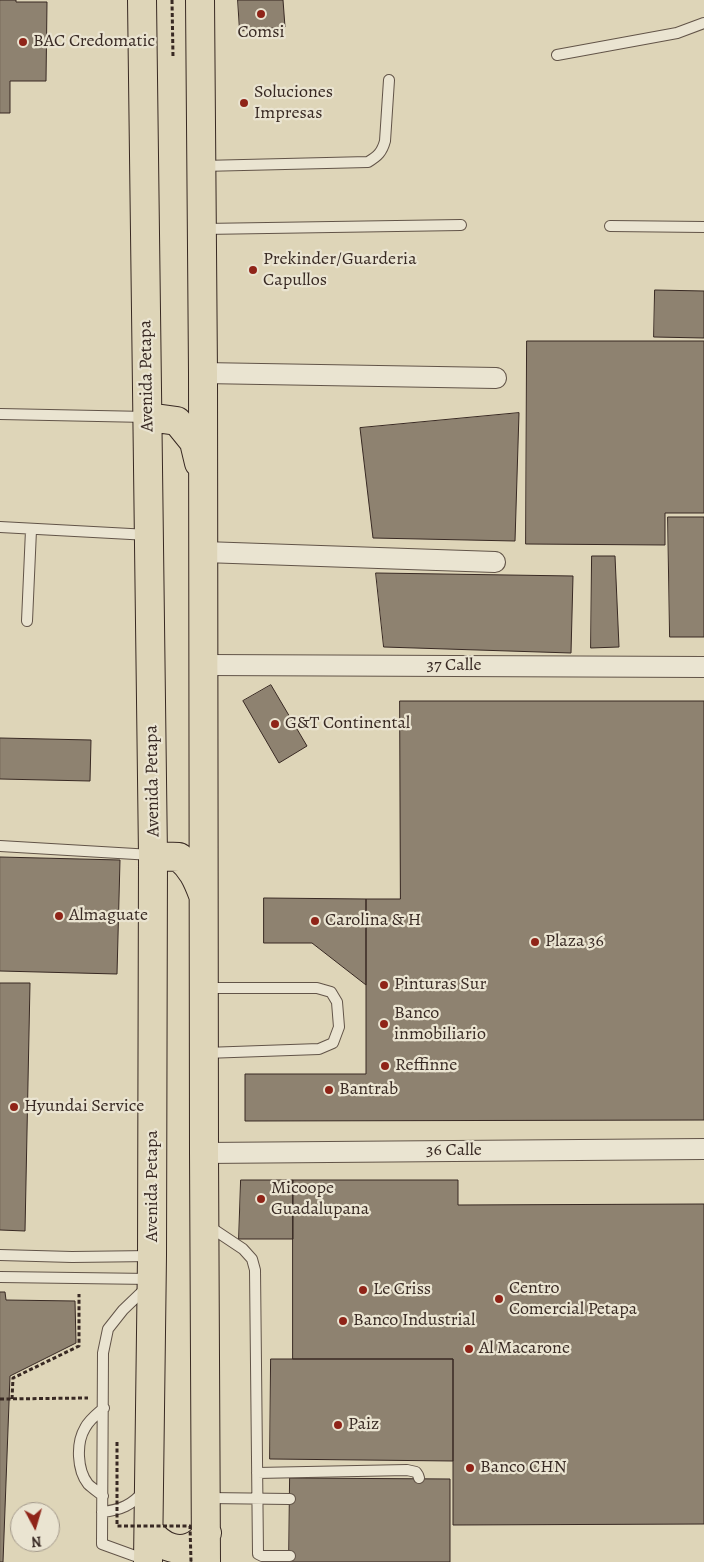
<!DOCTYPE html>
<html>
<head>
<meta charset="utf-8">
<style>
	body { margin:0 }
	#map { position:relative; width:704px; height:1562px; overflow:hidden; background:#ded5b8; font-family:Alegreya,serif }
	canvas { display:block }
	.north { position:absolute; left:10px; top:1502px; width:50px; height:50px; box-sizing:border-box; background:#eae4d1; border:1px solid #a3998b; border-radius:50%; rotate:174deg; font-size:14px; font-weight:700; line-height:20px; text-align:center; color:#382923 }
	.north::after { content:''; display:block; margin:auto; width:18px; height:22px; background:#8f2418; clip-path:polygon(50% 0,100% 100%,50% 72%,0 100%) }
</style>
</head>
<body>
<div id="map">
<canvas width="704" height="1562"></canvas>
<div class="north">N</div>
</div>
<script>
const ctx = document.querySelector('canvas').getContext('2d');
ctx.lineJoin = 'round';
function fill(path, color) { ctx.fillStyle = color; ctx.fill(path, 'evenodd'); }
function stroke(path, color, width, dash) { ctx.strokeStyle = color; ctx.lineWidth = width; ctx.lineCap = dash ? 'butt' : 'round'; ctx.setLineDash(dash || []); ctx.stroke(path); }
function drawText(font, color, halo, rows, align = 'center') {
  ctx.font = font + ' Alegreya,serif'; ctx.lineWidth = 4.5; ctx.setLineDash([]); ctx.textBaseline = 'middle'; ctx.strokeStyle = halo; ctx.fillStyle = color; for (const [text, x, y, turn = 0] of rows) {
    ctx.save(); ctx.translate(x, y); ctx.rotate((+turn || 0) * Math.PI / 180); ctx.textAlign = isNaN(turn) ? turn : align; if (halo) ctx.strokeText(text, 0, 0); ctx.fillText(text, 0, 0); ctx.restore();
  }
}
const building = new Path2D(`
	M0 0H16V2H47L46 81H10V113H0Z
	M238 0H283L285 27 240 31Z
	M655 290 704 291V338L654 337Z
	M527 341H704V513H665V545L526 544Z
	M519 413 515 541 373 538 360 428Z
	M668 517H704V637H670Z
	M592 556H615L619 647 591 648Z
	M376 573 573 576 571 653 384 647Z
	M271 685 307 746 279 763 243 701Z
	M400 701H704V1120L245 1121V1074H366V899H400Z
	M0 738 91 740 90 781 0 779Z
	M0 857 120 860 117 974 0 971Z
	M264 898 366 899V985L312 943H264Z
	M0 983H30L25 1231 0 1230Z
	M241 1180H293V1239H239Z
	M293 1180H458V1205L704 1204V1524L453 1525V1359H293Z
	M0 1292H5L6 1300 75 1301 76 1343 10 1376 3 1562H0Z
	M271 1359H453V1461L270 1459Z
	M290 1478 450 1479V1562H289Z`);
fill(building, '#8e8270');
stroke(building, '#382923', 1);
const service = new Path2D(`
	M557 55 677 33 704 23
	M202 166 368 162C378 156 382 152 385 141L389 80
	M610 226 704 227
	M203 229 461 225
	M0 414 147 417
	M0 527 149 535
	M27 621 31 530
	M0 846 152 855
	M204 988H317L331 992 337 1002 339 1027 333 1043 319 1049 205 1053
	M207 1225 243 1249 252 1259 255 1270 258 1554 262 1556H290
	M0 1255 72 1257 151 1256
	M0 1277 151 1279
	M257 1473 407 1470 416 1472 418 1475 419 1478
	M103 1496C98 1492 92 1488 88 1484 77 1470 76 1443 85 1428 89 1420 97 1414 104 1408
	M208 1498 290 1499
	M102 1512C121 1510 132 1505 144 1491
	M146 1560 102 1544 103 1353 108 1329 123 1310 148 1286`);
const minor = new Path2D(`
	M203 373 496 378
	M204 552 495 562
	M205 665 704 667
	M204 1153 704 1149`);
const primary = new Path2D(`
	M142 0 153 856 152 1256 148 1562
	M200 0 203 373 204 1153 206 1562
	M148 417 177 421 194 442 199 463
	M153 856 179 857C192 868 197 879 203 895
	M149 1530C160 1547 181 1556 199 1542 202 1540 205 1536 207 1533`);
stroke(service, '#625448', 12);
stroke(minor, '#625448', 22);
stroke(primary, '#382923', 30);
stroke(new Path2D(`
	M172 0 173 57
	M0 1399 88 1398
	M12 1399 13 1378 79 1346V1294`), '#382923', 3, [4, 2.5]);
stroke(service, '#eae4d1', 10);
stroke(minor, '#eae4d1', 20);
stroke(primary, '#ded5b8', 28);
stroke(new Path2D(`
	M117 1442V1526H190L191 1562`), '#382923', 3, [4, 2.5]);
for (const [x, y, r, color] of [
	[261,14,5,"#8f2418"],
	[23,42,5,"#8f2418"],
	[244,103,5,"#8f2418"],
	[253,270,5,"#8f2418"],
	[275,724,5,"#8f2418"],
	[59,916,5,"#8f2418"],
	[315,921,5,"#8f2418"],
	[535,942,5,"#8f2418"],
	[384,985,5,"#8f2418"],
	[384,1024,5,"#8f2418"],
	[385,1066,5,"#8f2418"],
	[329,1090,5,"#8f2418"],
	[14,1107,5,"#8f2418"],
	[261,1199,5,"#8f2418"],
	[363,1290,5,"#8f2418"],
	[499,1299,5,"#8f2418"],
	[343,1321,5,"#8f2418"],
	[469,1349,5,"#8f2418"],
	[338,1425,5,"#8f2418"],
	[470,1468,5,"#8f2418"]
]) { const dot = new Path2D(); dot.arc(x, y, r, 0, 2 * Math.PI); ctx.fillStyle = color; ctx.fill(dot); stroke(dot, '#eae4d1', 2); }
drawText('18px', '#382923', '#eae4d1', [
	["Comsi",261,33,"center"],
	["BAC Credomatic",33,42],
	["Soluciones",254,93],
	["Impresas",254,114],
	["Prekinder/Guarderia",263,260],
	["Capullos",263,281],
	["G&T Continental",285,724],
	["Almaguate",69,916],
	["Carolina & H",325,921],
	["Plaza 36",545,942],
	["Pinturas Sur",394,985],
	["Banco",394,1014],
	["inmobiliario",394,1035],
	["Reffinne",395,1066],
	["Bantrab",339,1090],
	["Hyundai Service",24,1107],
	["Micoope",271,1189],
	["Guadalupana",271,1210],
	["Centro",509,1289],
	["Comercial Petapa",509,1310],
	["Le Criss",373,1290],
	["Banco Industrial",353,1321],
	["Al Macarone",479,1349],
	["Paiz",348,1425],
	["Banco CHN",480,1468]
], 'left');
drawText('18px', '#382923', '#eae4d1', [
	["Avenida Petapa",147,376,-91],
	["37 Calle",454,666],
	["Avenida Petapa",153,781,-91],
	["36 Calle",454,1151],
	["Avenida Petapa",153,1186,-90]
]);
</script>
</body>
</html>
